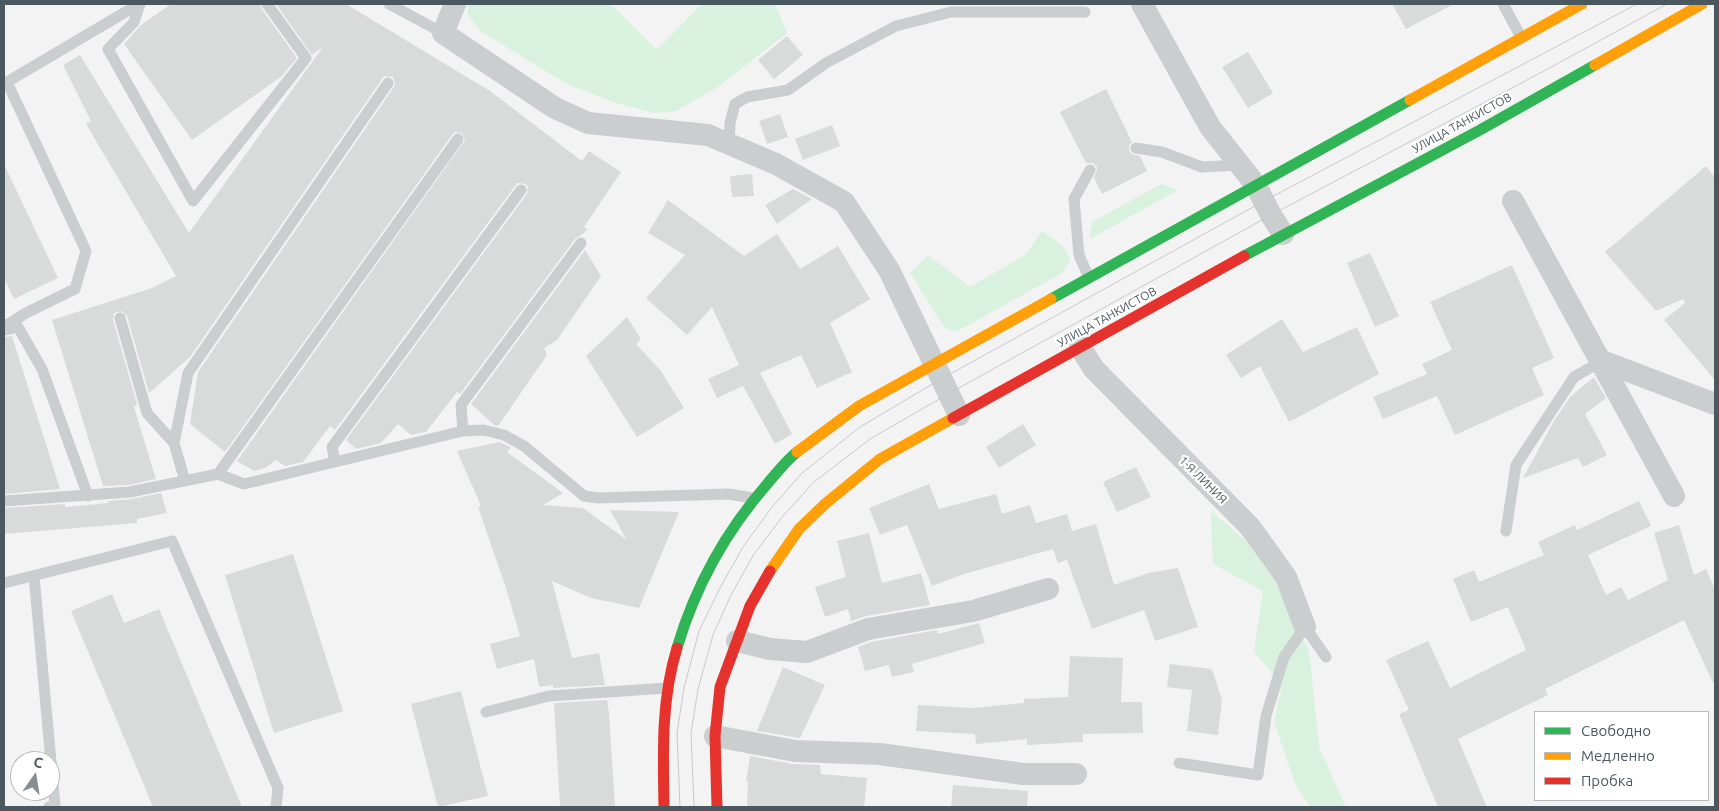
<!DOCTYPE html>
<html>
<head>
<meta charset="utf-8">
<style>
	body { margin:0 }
	#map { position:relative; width:1719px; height:811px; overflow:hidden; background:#f3f3f3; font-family:Ubuntu,sans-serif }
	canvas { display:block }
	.frame { position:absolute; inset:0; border:5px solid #4a585f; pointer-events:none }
	.legend { position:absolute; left:1534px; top:711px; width:175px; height:90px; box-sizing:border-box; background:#fff; border:1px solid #b7bcbf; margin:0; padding:6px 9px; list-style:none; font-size:15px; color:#4a585f }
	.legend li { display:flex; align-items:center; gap:10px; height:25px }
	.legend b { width:25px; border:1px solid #b7bcbf }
	.north { position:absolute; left:10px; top:751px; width:50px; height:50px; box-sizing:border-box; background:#fff; border:1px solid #b7bcbf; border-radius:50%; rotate:13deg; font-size:14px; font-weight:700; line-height:20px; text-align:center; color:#4a585f }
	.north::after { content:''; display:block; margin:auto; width:18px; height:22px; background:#858e93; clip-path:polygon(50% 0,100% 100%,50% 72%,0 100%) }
</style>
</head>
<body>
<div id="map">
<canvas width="1719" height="811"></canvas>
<div class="frame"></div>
<ul class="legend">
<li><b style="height:6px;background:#30b455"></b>Свободно</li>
<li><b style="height:6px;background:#ff9f0a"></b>Медленно</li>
<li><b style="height:6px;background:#e5322d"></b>Пробка</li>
</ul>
<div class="north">С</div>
</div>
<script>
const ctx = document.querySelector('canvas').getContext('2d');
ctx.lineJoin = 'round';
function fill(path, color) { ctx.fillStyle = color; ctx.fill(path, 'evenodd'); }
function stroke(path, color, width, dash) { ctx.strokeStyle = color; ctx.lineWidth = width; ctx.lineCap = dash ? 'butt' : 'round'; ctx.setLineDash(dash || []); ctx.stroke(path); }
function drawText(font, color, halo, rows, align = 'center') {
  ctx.font = font + ' Ubuntu,sans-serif'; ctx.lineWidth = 4.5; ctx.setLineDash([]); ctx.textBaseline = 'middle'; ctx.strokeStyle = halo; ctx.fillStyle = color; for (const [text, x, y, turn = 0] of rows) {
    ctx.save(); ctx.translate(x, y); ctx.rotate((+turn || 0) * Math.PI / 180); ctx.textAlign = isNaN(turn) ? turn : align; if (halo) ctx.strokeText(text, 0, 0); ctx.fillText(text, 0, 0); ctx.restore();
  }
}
fill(new Path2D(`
	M468 4H611L657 50 702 4H775L787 33 718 87 676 111 655 113 616 103 567 84 482 32 468 15Z
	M1161 184 1178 190 1090 239 1092 222Z
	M1042 231 1062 245 1071 259 1062 273 956 332 945 328 910 273 928 255 970 287 1025 255Z
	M1211 511 1246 541 1276 583 1309 651 1319 747 1346 807H1311L1296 786 1274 722 1283 680 1272 673 1254 652 1263 591 1213 564Z`), '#d9f1df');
fill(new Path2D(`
	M171 4H260L261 8 297 58 282 76 192 140 124 44 141 25Z
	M276 4H346L490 91 582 161 589 151 621 172 584 227 588 230 575 239 460 394 457 392 426 432 411 435 398 424 381 443 356 449 346 440 527 194 528 187 525 184 518 183 515 186 335 430 330 426 303 462 285 466 276 460 265 468 254 471 237 461 465 140 462 133 455 132 452 135 225 452 190 424 198 372 394 87 395 83 393 77 384 76 190 357 149 393 127 316 121 311 114 313 113 320 137 404 134 407 156 479 129 485 103 486 52 320 152 288 176 276 86 124 91 121 63 65 80 55 189 233 323 47 312 55Z
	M1392 4H1454L1406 29Z
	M787 36 803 55 774 79 758 60Z
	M1248 52 1273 93 1248 108 1222 67Z
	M1106 89 1132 142 1129 146V151L1132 154 1140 156 1147 171 1102 194 1094 178 1097 170V167L1093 163H1086L1060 112Z
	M780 114 788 137 767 144 759 121Z
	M832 125 840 146 803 160 795 139Z
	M4 164 58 278 14 299 4 278Z
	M1706 166 1715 178V380L1664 320 1685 303 1683 299 1656 311 1605 252Z
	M752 174 754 196 732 197 730 176Z
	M793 189 812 199 777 224 765 205Z
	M668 200 744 256 777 234 800 269 838 246 870 299 830 323 852 372 817 388 801 355 760 373 792 434 775 444 743 386 717 398 708 379 739 365 712 307 687 335 646 298 685 255 648 233Z
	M585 250 601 276 557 340 544 348 547 355 498 426 494 425 471 404Z
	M1370 253 1399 316 1375 327 1347 263Z
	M1512 265 1554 358 1532 368 1544 395 1455 435 1437 396 1383 419 1373 397 1427 374 1422 364 1452 350 1430 302Z
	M627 317 641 339 636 344 661 371 684 408 637 437 586 356Z
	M1282 319 1303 352 1357 327 1379 374 1289 422 1260 366 1241 378 1226 355Z
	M12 336 60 489 4 494V337Z
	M1594 377 1606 398 1585 414 1607 455 1583 467 1578 458 1523 478 1554 421 1570 397Z
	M1023 424 1036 445 999 468 986 447Z
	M499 442 511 447 507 452 563 493 543 505 583 508 627 540 610 510 679 512 639 608 591 598 552 581 572 658 599 653 605 685 553 688V685L539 687 534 659 497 669 490 644 520 636 505 585 478 507 481 506 457 451Z
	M1136 467 1151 497 1117 512 1103 482Z
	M929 484 939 509 996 494 1002 514 1030 505 1036 523 1067 514 1072 531 1096 524 1114 585 1148 573 1178 568 1198 627 1155 641 1144 610 1092 629 1067 560 1058 563 1053 549 964 574 932 586 907 525 880 535 869 508Z
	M161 493 167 513 137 519V523L4 534V508L65 504V507L109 503 108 501 132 499Z
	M1639 501 1651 526 1588 555 1606 595 1621 587 1628 600 1668 580 1654 533 1679 525 1694 575 1706 569 1715 589V687L1684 620 1545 689 1548 695 1458 739 1487 807H1438L1399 714 1409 710 1386 660 1428 641 1450 688 1526 650 1508 607 1471 622 1453 579 1474 570 1479 582 1544 555 1538 542 1575 525 1577 530Z
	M869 533 882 583 921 573 930 605 866 616 851 621 848 609 825 617 815 587 846 577 837 541Z
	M293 554 343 711 274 733 225 575Z
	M112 594 124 623 159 609 242 807H153L71 611Z
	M979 623 985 643 912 664 914 672 892 677 889 665 865 671 858 647 871 642 937 630 938 634Z
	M1070 656 1123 658 1121 702H1142L1143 733 1083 734V742L1027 745V739L976 744 975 734 916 731 918 705 973 708 1024 703V699L1068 697Z
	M1170 664 1212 669 1222 700 1218 735 1187 731 1192 690 1167 687Z
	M783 667 825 685 800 738 757 731Z
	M461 691 488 796 438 807 411 704Z
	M607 700 609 713 615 807H560L554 703Z
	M750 756 793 764 820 765 821 774 867 778 864 807H747L748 781H746Z
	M953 785 1028 791 1027 807H951Z`), '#d9dbdb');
stroke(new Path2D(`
	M140 4 134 22 108 49 193 201 306 58 267 4
	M389 4 443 33
	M1503 4 1521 37
	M729 144 730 123 735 104 747 97 788 90 826 63 896 26 951 12H1085
	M1136 148 1162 152 1202 167 1239 165
	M1089 278 1079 255 1074 199 1090 170
	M120 318 147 413 174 443 185 481
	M4 327 26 313 75 289 86 251 7 82 139 4
	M4 330 18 327 42 369 88 496
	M463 431 461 405 581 243
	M174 443 188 373 388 83
	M335 462 332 447 521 190
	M218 474 458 139
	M4 501 130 492 218 474 244 484 463 431 484 430 504 435 524 446 584 496 598 498 728 494 753 498
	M1506 531 1516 465 1574 377 1602 361
	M34 576 55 805 49 807
	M4 583 172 541 278 788 276 807
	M486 712 549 696 667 688
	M1179 763 1258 775 1266 716 1284 657 1305 627 1326 657`), '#cacecf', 11);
stroke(new Path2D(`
	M455 4 443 33 555 108 588 123 708 135 776 164 844 202 889 270 959 415
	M1142 4 1210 127 1255 184 1271 215 1283 234
	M1513 201 1674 496
	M1080 347 1094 369 1250 527 1286 577 1305 627
	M1602 361 1715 404
	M737 641 770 649 807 652 868 629 973 611 1048 589
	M715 736 795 751 880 754 1023 774H1076`), '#cacecf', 22);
stroke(new Path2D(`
	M1244 256 1480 130 1595 65
	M1051 299 1410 100
	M677 648C695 587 726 531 768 483 777 472 786 461 797 452`), '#30b455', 11);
stroke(new Path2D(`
	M1595 65 1702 4
	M1410 100 1582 4
	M797 452 859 406 1051 299
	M770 571 799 529 825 504 880 459 953 418`), '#ff9f0a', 11);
stroke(new Path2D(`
	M953 418 1244 256
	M664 807C663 753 661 700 677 648
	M717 807 715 736 720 687 750 606 770 571`), '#e5322d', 11);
stroke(new Path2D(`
	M680 807 677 733 684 688 699 631 720 588 743 547 772 507 802 473 860 427 941 379 1264 201 1637 4
	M694 807 691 733 698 689 713 635 731 595 754 554 783 516 814 482 870 439 948 394 1271 215 1544 71 1667 4`), '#c6c8ca', 1);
drawText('12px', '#4a585f', '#fff', [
	["УЛИЦА ТАНКИСТОВ",1462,123,-29],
	["УЛИЦА ТАНКИСТОВ",1107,317,-29],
	["1-Я ЛИНИЯ",1203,480,45]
]);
</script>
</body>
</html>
